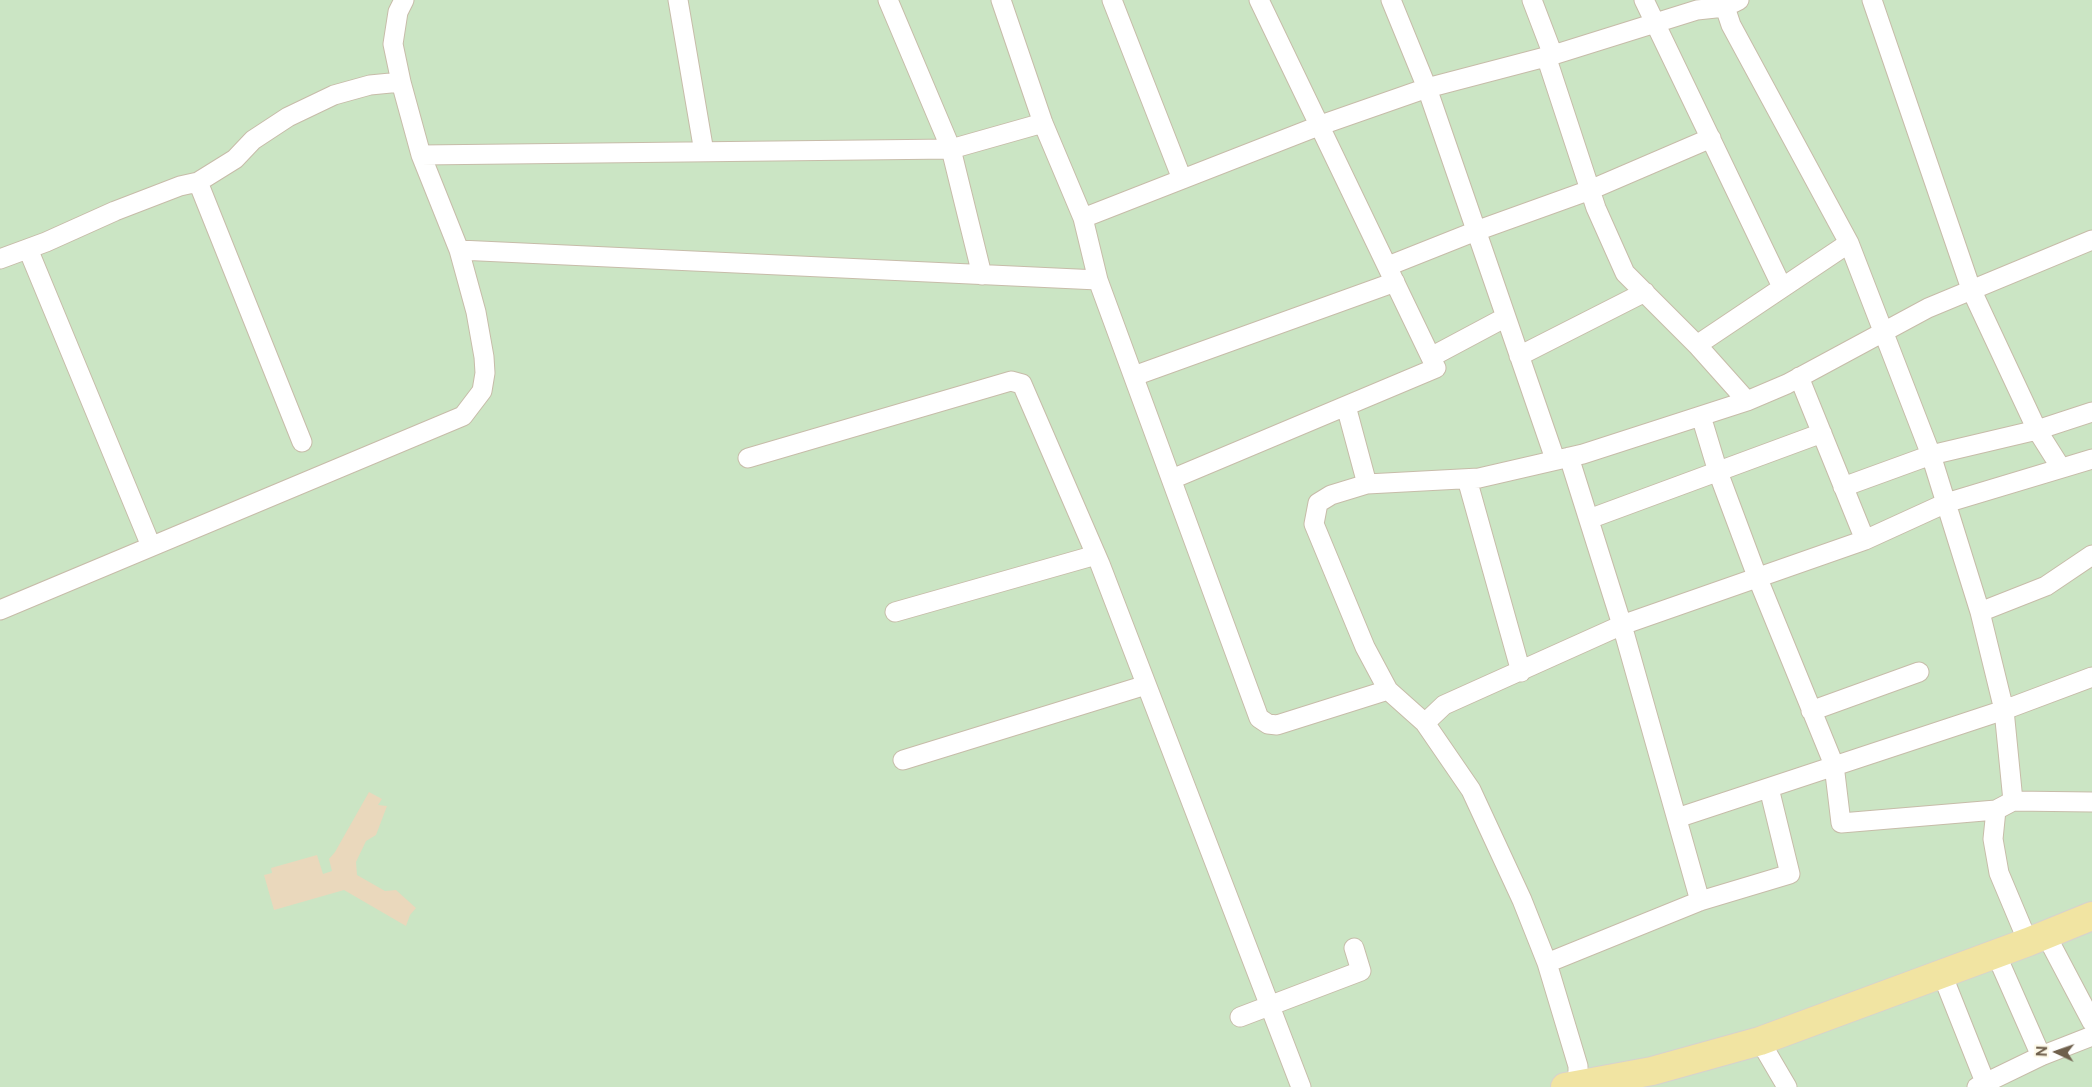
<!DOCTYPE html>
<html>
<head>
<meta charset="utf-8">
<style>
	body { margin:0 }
	#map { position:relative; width:2092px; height:1087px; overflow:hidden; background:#f9f5e4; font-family:"Public Sans",sans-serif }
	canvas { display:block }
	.north { position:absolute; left:2032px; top:1027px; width:50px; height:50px; -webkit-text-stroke:4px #fdf9e9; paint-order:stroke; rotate:273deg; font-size:14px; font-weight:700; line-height:20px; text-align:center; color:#6f604c }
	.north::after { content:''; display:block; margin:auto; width:18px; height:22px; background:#6f604c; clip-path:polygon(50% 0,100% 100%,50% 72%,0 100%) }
</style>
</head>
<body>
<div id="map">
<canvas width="2092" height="1087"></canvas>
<div class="north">N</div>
</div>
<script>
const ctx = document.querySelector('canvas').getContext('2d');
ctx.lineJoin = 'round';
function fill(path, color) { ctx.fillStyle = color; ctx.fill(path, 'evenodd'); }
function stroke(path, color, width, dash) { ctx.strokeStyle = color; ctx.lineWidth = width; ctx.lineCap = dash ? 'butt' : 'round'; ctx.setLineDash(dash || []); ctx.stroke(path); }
fill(new Path2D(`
	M0 0H2092V1087H0Z`), '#cbe5c4');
fill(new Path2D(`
	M369 792 382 799 378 805 387 806 376 835 366 841 356 862 357 875 385 891 396 890 416 908 410 915 406 926 344 890 274 910 264 875 272 873 271 868 317 855 323 874 332 871 329 859 335 852Z`), '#ead8bc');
const street = new Path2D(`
	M678 0 704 152
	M888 0 951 149 1043 123
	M1001 0 1043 123 1083 218 1098 280
	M1112 0 1182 179
	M1391 0 1427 88 1555 459
	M1532 0 1553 55
	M1644 0 1782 287
	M1872 0 1971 289 2037 430 2061 468
	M1725 7 1731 25 1849 243 1931 455 1980 612 2004 710 2013 801
	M1546 56 1596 208 1625 273 1697 345 1747 401
	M421 155 951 149 982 275
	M198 182 302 442
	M1083 218 1321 125 1427 88 1553 55 1697 10 1725 7 1739 0
	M28 249 151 546
	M459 250 1098 280 1259 718 1268 724 1277 725 1388 690
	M0 259 46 242 115 211 180 186 198 182 235 159 253 140 288 117 334 95 370 85 401 82
	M1388 266 1476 231 1590 190 1711 138
	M1697 345 1849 243
	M1519 356 1645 292
	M1431 357 1506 317
	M1134 376 1395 282
	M1799 377 1865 540
	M1346 406 1367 484
	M1701 416 1718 472 1758 579 1834 765 1841 823 1996 810
	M1569 457 1622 625 1700 901
	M748 458 1011 381 1022 384 1100 564 1301 1087
	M1172 479 1436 368 1259 0
	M1467 479 1521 672
	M1843 487 1931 455 2037 430 2092 412
	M1589 519 1822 433
	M0 610 463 416 482 391 485 373 484 357 476 312 459 250 421 155 401 82 393 44 398 12 404 0
	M895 612 1096 555
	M1980 612 2046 586 2092 555
	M1811 711 1919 672
	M1425 723 1444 705 1622 625 1865 540 1946 503 2092 459
	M903 760 1146 685
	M1677 818 2004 710 2092 677
	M2046 935 2092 1022
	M2028 942 1999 873 1993 839 1996 810 2013 801 2092 802
	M1996 954 2041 1056
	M1547 963 1700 901 1790 874 1769 788
	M1942 974 1987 1087
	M1240 1017 1361 971 1354 948
	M1760 1041 1787 1087
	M1578 1084V1066L1547 963 1522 900 1471 790 1425 723 1388 690 1365 647 1314 524 1318 503 1331 495 1367 484 1479 478 1583 454 1747 401 1787 384 1928 308 2092 240
	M1977 1087 2041 1056 2092 1036`);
const primary = new Path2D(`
	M1565 1087 1652 1071 1760 1041 2028 942 2092 916`);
stroke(street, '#c7bca9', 21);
stroke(primary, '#d7d2cd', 30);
stroke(street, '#fff', 19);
stroke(primary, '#f1e4a2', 28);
</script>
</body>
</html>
